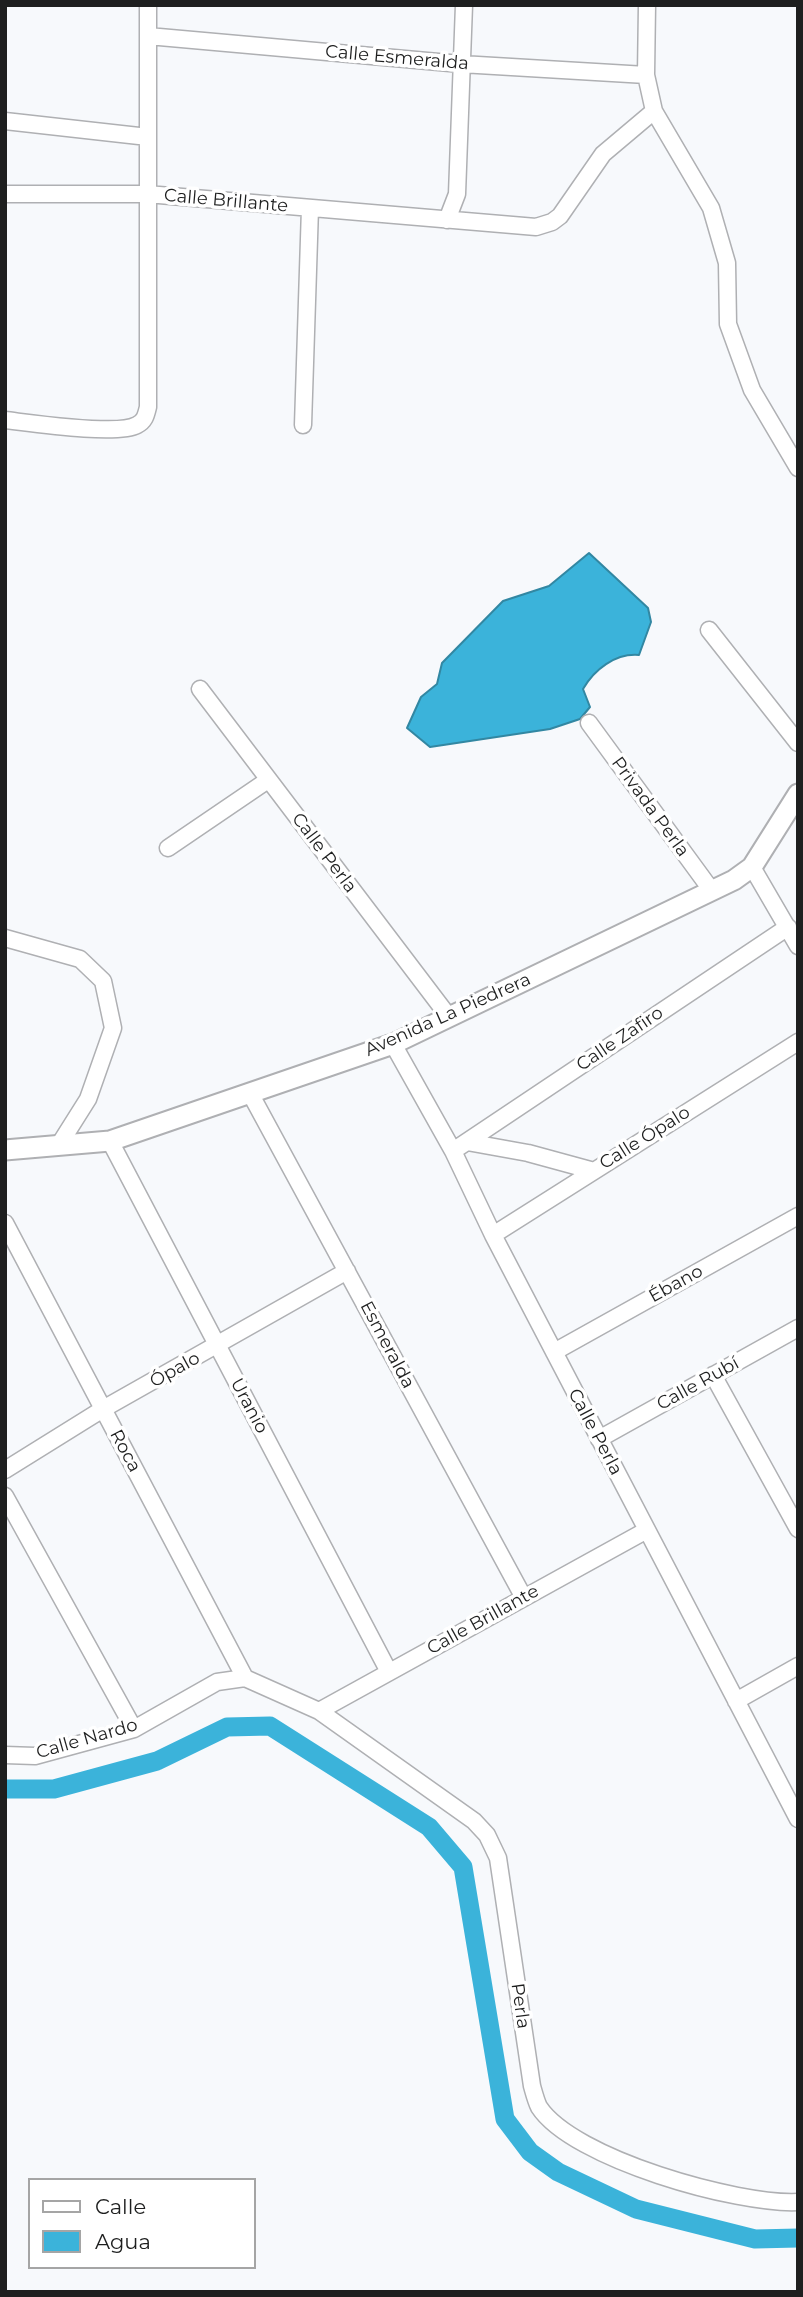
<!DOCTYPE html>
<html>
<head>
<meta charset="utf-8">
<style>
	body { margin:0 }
	#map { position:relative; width:803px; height:2297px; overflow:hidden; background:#f7f9fc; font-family:Montserrat,sans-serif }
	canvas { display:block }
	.frame { position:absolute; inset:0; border:7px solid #1e1f1f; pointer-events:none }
	.legend { position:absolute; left:28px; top:2178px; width:228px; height:91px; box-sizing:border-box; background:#fff; border:2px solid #a5a5a5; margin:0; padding:9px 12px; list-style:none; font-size:21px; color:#1e1f1f }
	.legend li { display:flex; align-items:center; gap:14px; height:35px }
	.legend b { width:35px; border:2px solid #a5a5a5 }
</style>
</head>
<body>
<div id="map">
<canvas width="803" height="2297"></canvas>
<div class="frame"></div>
<ul class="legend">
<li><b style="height:9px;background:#fff"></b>Calle</li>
<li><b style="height:19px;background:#3bb3da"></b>Agua</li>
</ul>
</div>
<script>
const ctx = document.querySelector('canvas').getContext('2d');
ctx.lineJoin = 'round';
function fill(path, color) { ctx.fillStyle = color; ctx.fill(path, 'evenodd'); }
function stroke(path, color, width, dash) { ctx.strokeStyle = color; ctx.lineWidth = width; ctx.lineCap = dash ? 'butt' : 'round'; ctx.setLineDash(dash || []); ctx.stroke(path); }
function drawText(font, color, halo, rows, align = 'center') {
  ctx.font = font + ' Montserrat,sans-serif'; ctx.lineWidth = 7; ctx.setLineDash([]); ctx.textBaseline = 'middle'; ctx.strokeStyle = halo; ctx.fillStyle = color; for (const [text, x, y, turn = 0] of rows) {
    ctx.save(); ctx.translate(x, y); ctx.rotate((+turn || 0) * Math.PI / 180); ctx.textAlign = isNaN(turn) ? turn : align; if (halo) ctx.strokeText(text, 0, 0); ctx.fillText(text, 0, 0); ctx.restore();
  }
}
const water = new Path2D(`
	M589 553 648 608 651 622 639 655C615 653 594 670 583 689L590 707 580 719 550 729 430 747 407 728 421 697 437 684 442 663 503 601 549 586Z`);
fill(water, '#3bb3da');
stroke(water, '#3287a2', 2);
stroke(new Path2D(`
	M5 1789H54L157 1761 227 1727 270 1726 429 1827 463 1867 505 2119 530 2152 558 2172 636 2209 755 2239 798 2238`), '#3bb3da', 19);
const minor = new Path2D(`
	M647 5 646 75 654 111 711 208 727 263 728 324 752 390 798 468
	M148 36 461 64 646 75
	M5 121 148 137
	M5 194H147L536 227 552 222 560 216 603 154 654 111
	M447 220 457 194 464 5
	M5 420C31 423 118 436 137 425 145 421 146 415 148 407V5
	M303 425 310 208
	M709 630 798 743
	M200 689 449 1017
	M589 723 712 891
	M168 848 268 780
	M752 867 798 946
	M5 938 80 959 103 981 113 1028 88 1099 59 1145
	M393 1044 453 1151 493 1235 798 1819
	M250 1093 524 1598
	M110 1141 389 1672
	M467 1142 528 1153 594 1171
	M453 1151 788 927
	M5 1223 245 1678
	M493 1235 798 1042
	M554 1352 798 1216
	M713 1375 798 1529
	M599 1439 798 1328
	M5 1470 103 1409 347 1271
	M5 1496 134 1729
	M736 1701 798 1666
	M319 1711 647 1530
	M5 1755 35 1756 134 1729 217 1682 245 1678 319 1711 474 1821 487 1835 498 1858 532 2086C534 2093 536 2101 539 2107 573 2159 738 2205 798 2202`);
const tertiary = new Path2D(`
	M5 1150 110 1141 393 1044 734 880 752 867 798 794`);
stroke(minor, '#afb0b3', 19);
stroke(tertiary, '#afb0b3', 23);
stroke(new Path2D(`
	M30 2292H59`), '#a1a2a4', 3.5, [7, 3.5]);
stroke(minor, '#fff', 16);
stroke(tertiary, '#fff', 19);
drawText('18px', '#1e1f1f', '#fff', [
	["Calle Esmeralda",397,58,5],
	["Calle Brillante",226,201,5],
	["Privada Perla",650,807,54],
	["Calle Perla",324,853,53],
	["Avenida La Piedrera",448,1015,-24],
	["Calle Zafiro",620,1039,-34],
	["Calle Ópalo",645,1138,-32],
	["Ébano",676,1284,-29],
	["Esmeralda",387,1345,62],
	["Ópalo",175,1370,-29],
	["Calle Rubí",698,1384,-29],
	["Uranio",249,1406,62],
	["Calle Perla",595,1432,62],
	["Roca",125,1451,62],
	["Calle Brillante",483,1620,-29],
	["Calle Nardo",87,1739,-16],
	["Perla",520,2006,82]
]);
</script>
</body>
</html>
